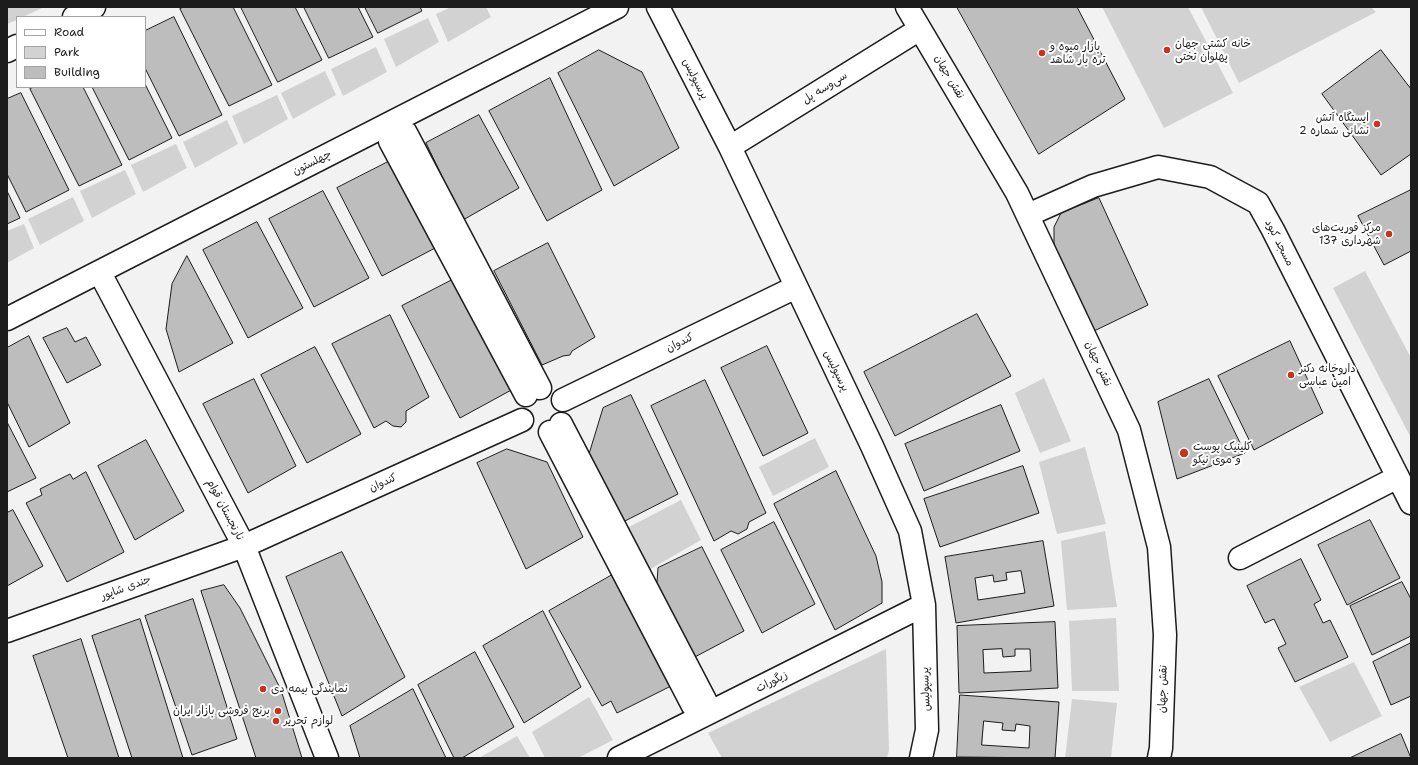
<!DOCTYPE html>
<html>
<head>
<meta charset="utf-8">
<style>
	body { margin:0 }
	#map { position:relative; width:1418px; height:765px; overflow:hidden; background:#f2f2f2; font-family:"Shantell Sans",sans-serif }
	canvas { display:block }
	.frame { position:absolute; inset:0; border:8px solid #1c1c1c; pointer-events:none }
	.legend { position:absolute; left:16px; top:16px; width:130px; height:72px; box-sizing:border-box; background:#fff; border:1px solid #a4a4a4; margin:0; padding:5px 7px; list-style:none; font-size:12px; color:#1c1c1c }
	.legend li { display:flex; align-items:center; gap:8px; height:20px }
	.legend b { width:20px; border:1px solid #a4a4a4 }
</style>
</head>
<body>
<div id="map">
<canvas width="1418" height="765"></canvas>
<div class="frame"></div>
<ul class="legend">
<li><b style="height:5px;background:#fff"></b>Road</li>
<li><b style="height:11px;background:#d2d2d2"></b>Park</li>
<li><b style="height:11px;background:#bdbdbd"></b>Building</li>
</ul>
</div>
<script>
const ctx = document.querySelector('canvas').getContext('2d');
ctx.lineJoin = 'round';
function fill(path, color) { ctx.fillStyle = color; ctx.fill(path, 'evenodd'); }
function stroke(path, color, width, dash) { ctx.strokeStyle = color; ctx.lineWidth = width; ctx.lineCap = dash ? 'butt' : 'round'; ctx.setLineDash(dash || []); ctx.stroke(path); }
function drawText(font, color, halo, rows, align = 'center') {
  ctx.font = font + ' "Shantell Sans","Playpen Sans Arabic",sans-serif'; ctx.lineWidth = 4; ctx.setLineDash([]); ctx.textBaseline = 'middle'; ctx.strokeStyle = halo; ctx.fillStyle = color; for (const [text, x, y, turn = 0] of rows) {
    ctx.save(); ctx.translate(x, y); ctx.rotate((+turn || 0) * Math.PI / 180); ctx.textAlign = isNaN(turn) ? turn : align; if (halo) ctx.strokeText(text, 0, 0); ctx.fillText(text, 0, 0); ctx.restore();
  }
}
fill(new Path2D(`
	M7 7H44L23 17H17V20L7 24Z
	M451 7H486L491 17 448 42 436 14Z
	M1102 7H1188L1233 93 1164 128Z
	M1201 7H1371L1376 12 1239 83Z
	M428 18 439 42 396 67 384 39Z
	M376 47 387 72 343 96 331 69Z
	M325 71 336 95 293 119 281 93Z
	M277 95 288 119 244 144 232 116Z
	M227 120 238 144 195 168 183 142Z
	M176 144 187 168 143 192 131 165Z
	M125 170 136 194 92 218 80 191Z
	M73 197 84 221 40 245 28 219Z
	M24 224 34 248 7 263V231Z
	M1365 271 1411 358V438L1333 288Z
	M1044 378 1071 441 1040 453 1015 393Z
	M815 438 829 467 773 496 759 467Z
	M1085 447 1106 524 1057 534 1039 462Z
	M681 500 701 540 647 571 625 529Z
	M1105 531 1117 607 1067 610 1061 541Z
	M1116 618 1119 691H1072L1069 621Z
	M886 649 889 750 887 758H722L708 733Z
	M1354 662 1382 716 1330 742 1299 687Z
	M589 697 613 740 578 758H545L532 732Z
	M1072 699 1117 703 1111 758H1065Z
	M517 736 530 758H479Z`), '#d2d2d2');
const building = new Path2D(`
	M184 7H233L272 85 229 106 180 9Z
	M241 7H295L322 60 278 82Z
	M304 7H358L373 37 329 58Z
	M365 7H420L422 11 378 33Z
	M957 7H1077L1125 99 1039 154Z
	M174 17 222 115 179 136 145 68V31Z
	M599 50 642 72 679 148 614 186 558 73Z
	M1381 50 1411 89V154L1381 175 1322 94Z
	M550 78 602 190 547 221 489 111Z
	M145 84 172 138 129 160 92 87H145Z
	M34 87H83L122 165 79 186 30 89Z
	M21 93 69 190 26 212 7 174V99Z
	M479 115 519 188 463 220 426 143Z
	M390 161 437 247 382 276 337 188Z
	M1411 190V251L1384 265 1358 216Z
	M7 191 20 218 7 224Z
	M323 191 369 278 314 307 269 219Z
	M1099 198 1148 305 1094 331 1054 247V227L1061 213Z
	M257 222 303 308 248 338 203 250Z
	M548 243 595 337 572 351 570 355 563 356 542 365 494 271Z
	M187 256 233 343 179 372 166 329 172 284Z
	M456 278 515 388 460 418 402 306Z
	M977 314 1011 376 895 436 864 372Z
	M390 315 429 397 406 411V422L401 427 393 426 386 421 374 428 332 344Z
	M67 328 75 342 86 337 101 365 67 383 43 338Z
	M29 336 70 423 29 447 7 402V348Z
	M1290 341 1323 413 1254 450 1218 376Z
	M767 346 808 433 763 456 721 368Z
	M315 347 361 434 307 463 261 375Z
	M254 379 296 466 248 493 203 404Z
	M1209 379 1245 453 1177 479 1158 402Z
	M705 380 766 513 749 522 747 529 738 534 731 531 714 541 651 406Z
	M631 395 678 494 623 522 589 454 603 408Z
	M1001 405 1020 451 924 491 905 444Z
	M7 422 36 478 7 492Z
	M146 440 184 511 135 540 98 466Z
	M507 449 547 462 583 537 526 569 477 463Z
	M1023 466 1039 513 940 547 924 499Z
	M836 471 876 556 882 582V603L835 630 774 504Z
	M86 472 124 552 67 582 26 503 42 495 40 489 70 474 73 479Z
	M13 510 43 566 7 586V513Z
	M1370 520 1400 578 1347 605 1318 545Z
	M774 522 815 604 762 633 721 550Z
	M1043 541 1054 606 956 623 945 557ZM1021 571 1025 593 978 600 975 578 993 575 994 582 1007 580 1006 573Z
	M702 547 744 631 691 659 656 596 658 568Z
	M342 552 405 677 342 716 286 577Z
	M1301 559 1321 600 1314 604 1323 623 1330 620 1348 657 1295 682 1278 648 1286 644 1274 619 1265 623 1247 586Z
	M614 574 673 685 617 713 611 701 602 706 549 611Z
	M1402 582 1411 599V636L1372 655 1350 606Z
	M224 585 240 608 281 690 302 758H256L201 591Z
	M193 599 237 739 192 755 145 616Z
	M543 611 581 687 524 723 483 646Z
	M140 619 183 758H132L92 636Z
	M1055 622 1058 688 959 693 957 626ZM1002 649 1003 657 1015 656V649H1030L1031 671 984 673 983 650Z
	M81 639 119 758H68L33 656Z
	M1411 643V696L1391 705 1373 662Z
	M475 652 514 727 462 758H454L418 685Z
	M413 689 446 758H360L350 726Z
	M960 695 1059 702 1055 758 957 757ZM984 721 1003 723 1002 730 1015 731 1016 724 1030 726 1029 748 982 745Z
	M1401 734 1411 758H1350Z`);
fill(building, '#bdbdbd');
stroke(building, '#1c1c1c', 1);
const minor = new Path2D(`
	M658 7 730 147 872 446 910 531 924 605 927 730 921 758
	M907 7 1017 193 1129 430 1159 547 1165 635 1161 748 1159 758
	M730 147 920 29
	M1028 215 1093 186 1158 167 1210 177 1258 203 1273 230 1411 503
	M100 273 244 546 327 758
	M7 319 617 7
	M526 395 390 141 406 133 540 388
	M563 400 796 287
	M550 432 693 706 705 700 561 424
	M1240 558 1398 477
	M7 631 244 546 522 420
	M619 758 924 605`);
const major = new Path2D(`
	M74 17 94 7
	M7 51 17 46`);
stroke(minor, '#1c1c1c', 25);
stroke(major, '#1c1c1c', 25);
stroke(minor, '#fff', 22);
stroke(major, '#fff', 22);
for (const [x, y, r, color] of [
	[1167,50,4,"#c8321e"],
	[1042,53,4,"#c8321e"],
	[1377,124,4,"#c8321e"],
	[1389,234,4,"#c8321e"],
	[1291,375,4,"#c8321e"],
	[1184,453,5,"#c8321e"],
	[263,689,4,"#c8321e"],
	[278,711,4,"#c8321e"],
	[276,721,4,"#c8321e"]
]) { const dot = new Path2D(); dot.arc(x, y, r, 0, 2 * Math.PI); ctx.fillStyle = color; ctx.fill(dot); stroke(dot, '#fff', 1.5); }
drawText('11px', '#1c1c1c', '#fff', [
	["خانه کشتی جهان",1175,44],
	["پهلوان تختی",1175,57],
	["بازار میوه و",1050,47],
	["تره بار شاهد",1050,60],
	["ایستگاه آتش",1369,118,"right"],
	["نشانی شماره 2",1369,131,"right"],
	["مرکز فوریت‌های",1381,228,"right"],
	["137 شهرداری",1381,241,"right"],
	["داروخانه دکتر",1299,369],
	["امین عباسی",1299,382],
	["کلینیک پوست",1193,447],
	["و موی نیکو",1193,460],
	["نمایندگی بیمه دی",271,689],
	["برنج فروشی بازار ایران",270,711,"right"],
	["لوازم تحریر",284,721]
], 'left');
drawText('11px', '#1c1c1c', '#fff', [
	["نقش جهان",949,77,60],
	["پرسپولیس",695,79,63],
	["سی‌وسه پل",825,88,-32],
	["چهلستون",312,163,-27],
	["مسجد کبود",1279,243,63],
	["کندوان",680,343,-26],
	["نقش جهان",1098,364,65],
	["پرسپولیس",836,371,64],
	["کندوان",383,483,-24],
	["نارنجستان قوام",225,510,62],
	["جندی شاپور",126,588,-20],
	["زیگورات",772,682,-27],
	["پرسپولیس",926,689,-92],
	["نقش جهان",1163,689,-88]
]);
</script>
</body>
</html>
